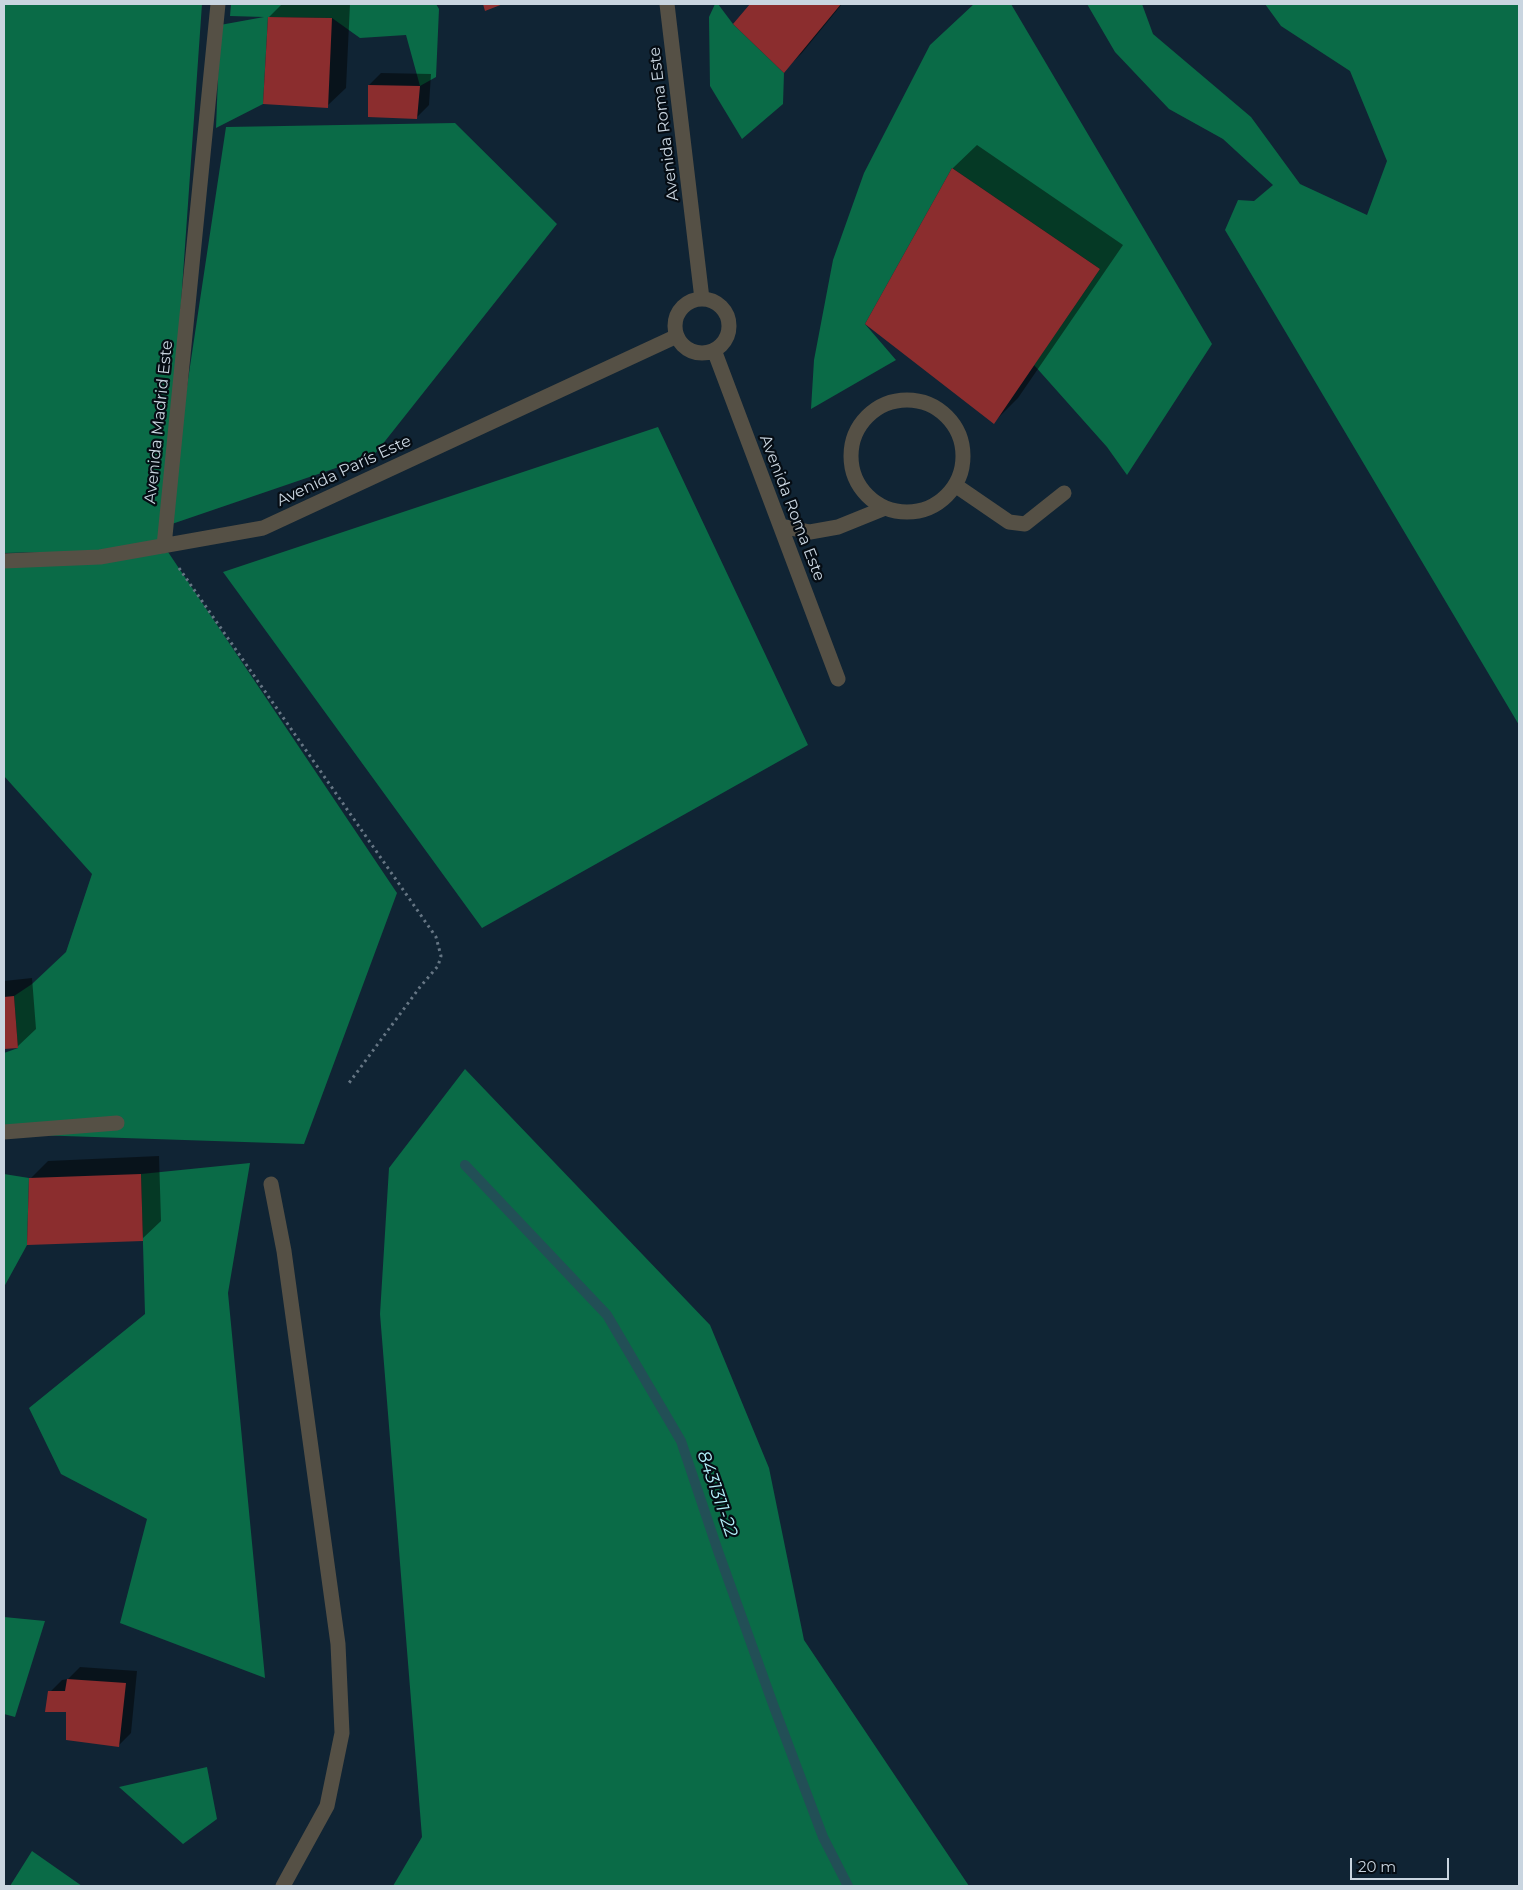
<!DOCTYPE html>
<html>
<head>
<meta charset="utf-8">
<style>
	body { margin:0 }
	#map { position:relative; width:1523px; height:1890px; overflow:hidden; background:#102434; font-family:Montserrat,sans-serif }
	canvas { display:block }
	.frame { position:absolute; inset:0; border:5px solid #c9d5e0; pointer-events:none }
	.scale { position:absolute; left:1350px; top:1858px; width:99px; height:22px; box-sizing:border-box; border:2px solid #c9d5e0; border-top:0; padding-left:6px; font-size:15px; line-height:18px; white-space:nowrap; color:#c9d5e0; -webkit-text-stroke:4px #050c13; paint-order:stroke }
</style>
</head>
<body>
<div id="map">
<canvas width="1523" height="1890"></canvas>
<div class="frame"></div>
<div class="scale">20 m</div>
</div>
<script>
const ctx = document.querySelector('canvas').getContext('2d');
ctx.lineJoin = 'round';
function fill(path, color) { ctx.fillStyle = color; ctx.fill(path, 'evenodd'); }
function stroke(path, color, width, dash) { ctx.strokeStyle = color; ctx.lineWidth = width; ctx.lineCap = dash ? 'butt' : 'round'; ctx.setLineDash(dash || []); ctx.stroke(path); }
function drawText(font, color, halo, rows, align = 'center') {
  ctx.font = font + ' Montserrat,sans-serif'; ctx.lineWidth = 4.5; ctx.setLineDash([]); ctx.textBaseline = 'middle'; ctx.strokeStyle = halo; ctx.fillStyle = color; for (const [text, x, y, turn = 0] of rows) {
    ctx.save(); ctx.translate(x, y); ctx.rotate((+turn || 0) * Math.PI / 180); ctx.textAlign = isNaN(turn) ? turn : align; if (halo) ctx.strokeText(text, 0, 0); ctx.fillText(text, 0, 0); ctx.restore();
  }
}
fill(new Path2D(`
	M4 4H202L164 546 397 893 304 1144 4 1134V1053L18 1048 14 996 32 984 66 952 92 874 4 776V554L41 552 4 553Z
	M231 4H436L439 9 436 77 420 86 406 35 360 38 332 18 268 17 263 104 216 128 220 25 264 17 230 16Z
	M715 4H718L733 24 784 73 783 104 742 139 710 86 709 17Z
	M974 4H1011L1212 344 1127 475 1107 447 1034 365 1100 269 952 168 865 324 896 360 811 409 814 360 833 260 864 173 930 45Z
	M1087 4H1142L1153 34 1251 117 1300 184 1367 215 1387 161 1350 71 1281 26 1265 4H1519V725L1225 230 1238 200 1254 201 1273 185 1223 139 1169 109 1115 52Z
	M455 123 557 224 374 455 166 526 226 127Z
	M658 427 808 745 482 928 223 572Z
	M465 1069 710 1325 769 1468 804 1640 969 1886H393L422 1837 380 1314 389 1168Z
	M250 1163 228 1293 265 1678 120 1623 147 1519 61 1474 29 1408 145 1314 141 1174Z
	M4 1174 29 1178 27 1245 4 1287Z
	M4 1617 45 1621 15 1717 4 1714Z
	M207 1767 217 1819 183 1844 119 1787Z
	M32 1851 82 1886H10Z`), '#0a6b47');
fill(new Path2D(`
	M282 4H350L346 88 327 106 269 17Z
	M752 4H842L802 53 784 71 734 24Z
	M381 73 431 74 429 105 417 117 369 85Z
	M977 145 1123 245 1018 398 994 422 866 324 953 168Z
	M32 978 36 1029 17 1047 4 1048V981Z
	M159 1156 161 1221 142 1239 30 1179 48 1161Z
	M80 1667 137 1671 131 1733 118 1746 67 1711 50 1692 62 1680 68 1679Z`), '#0007');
stroke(new Path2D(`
	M465 1165 607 1315 681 1441 718 1551 774 1707 823 1837 848 1886`), '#224f56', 10);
fill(new Path2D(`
	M483 4H503L485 11Z
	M750 4H841L784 73 733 24Z
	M268 17 332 18 328 108 263 104Z
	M368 85 420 86 417 119 368 117Z
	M952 168 1100 269 994 424 865 324Z
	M14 996 18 1048 4 1049V997Z
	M141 1174 143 1241 27 1245 29 1178Z
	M67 1679 126 1683 119 1747 66 1740V1712H45L48 1691H65Z`), '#8b2d2e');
stroke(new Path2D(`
	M179 568 436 937 441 956 438 966 420 987 349 1083`), '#667684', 3, [2.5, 4]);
stroke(new Path2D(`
	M667 4 702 299
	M675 326a27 27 0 1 1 54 0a27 27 0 1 1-54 0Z
	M714 350 838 679
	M851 456a56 56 0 1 1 112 0a56 56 0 1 1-112 0Z
	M955 485 1009 522 1025 524 1064 493
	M781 526 810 532 838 527 885 508
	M164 546 218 4
	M4 561 100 557 263 528 677 336
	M4 1132 117 1123
	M271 1184 284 1251 338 1644 342 1733 327 1806 283 1886`), '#555045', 15);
drawText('16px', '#c9d5e0', '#050c13', [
	["Avenida Roma Este",664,124,-97],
	["Avenida Madrid Este",159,422,-84],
	["Avenida París Este",344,471,-25],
	["Avenida Roma Este",792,508,69]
]);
drawText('italic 18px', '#b3f0fa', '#050c13', [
	["8431311-22",717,1494,71]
]);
</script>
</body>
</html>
